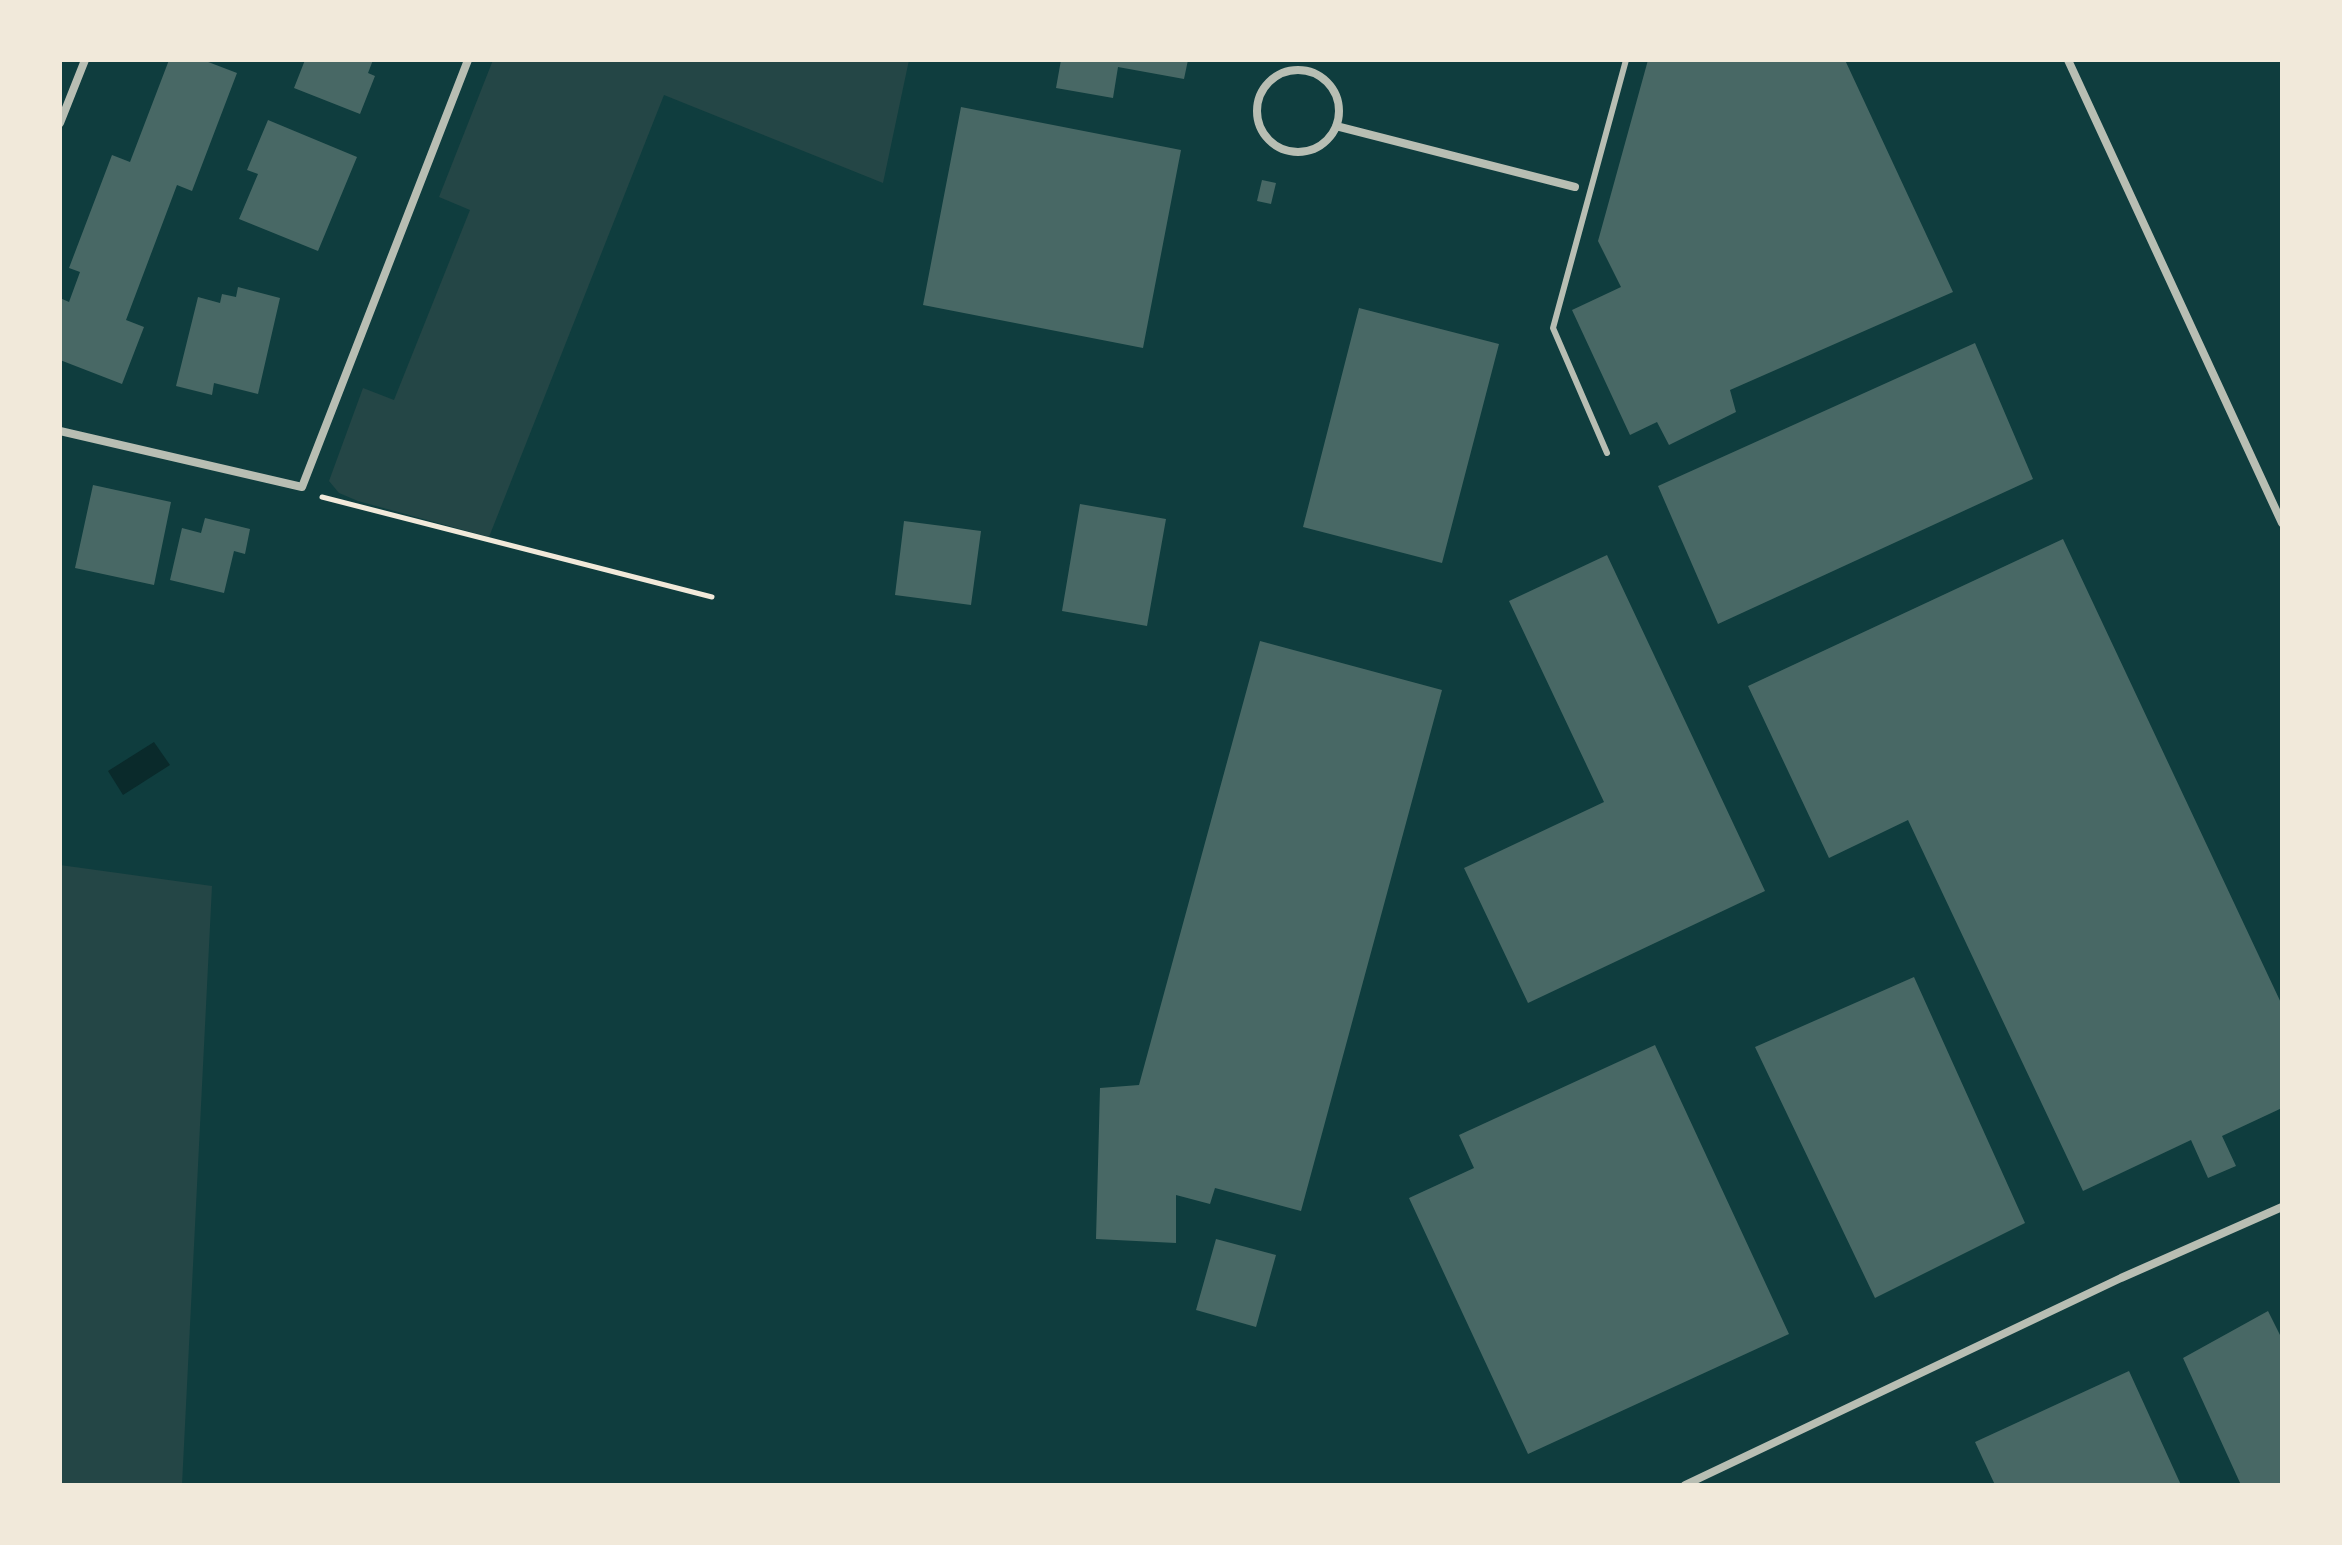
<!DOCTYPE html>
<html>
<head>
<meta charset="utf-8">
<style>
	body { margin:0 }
	#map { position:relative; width:2342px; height:1545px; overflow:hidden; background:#0f3d3e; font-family:Karla,sans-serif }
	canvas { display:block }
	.frame { position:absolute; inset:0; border:62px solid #f1e9da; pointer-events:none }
</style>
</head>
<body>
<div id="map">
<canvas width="2342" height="1545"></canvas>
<div class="frame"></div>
</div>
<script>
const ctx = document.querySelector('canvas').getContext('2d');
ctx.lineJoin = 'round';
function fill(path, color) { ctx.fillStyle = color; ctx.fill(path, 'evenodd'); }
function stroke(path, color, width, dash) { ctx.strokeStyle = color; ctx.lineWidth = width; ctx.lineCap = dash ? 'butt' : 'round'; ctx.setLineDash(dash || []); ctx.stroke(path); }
fill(new Path2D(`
	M493 60H909L883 183 664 95 489 537 358 501 339 493 329 481 363 388 394 400 470 210 439 197Z
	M60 865 212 886 182 1485H60Z`), '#244646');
fill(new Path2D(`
	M154 742 170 765 123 795 108 771Z`), '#0a2a2b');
fill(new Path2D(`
	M169 60H203L237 73 192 191 177 185 126 320 144 327 122 384 60 360V298L69 302 80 272 69 268 112 155 130 162Z
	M305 60H373L368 73 375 76 360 114 294 88Z
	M1061 60H1188L1184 79 1118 67 1113 98 1056 88Z
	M1648 60H1845L1953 292 1730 390 1736 412 1669 445 1657 422 1630 435 1572 310 1621 287 1598 241Z
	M961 107 1181 150 1143 348 923 305Z
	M268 120 357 157 318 251 239 219 258 174 247 170Z
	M1262 180 1276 183 1271 204 1257 201Z
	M238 287 280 298 258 394 214 383 212 395 176 386 198 297 220 303 222 294 236 297Z
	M1359 308 1499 344 1442 563 1303 527Z
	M1975 343 2033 479 1718 624 1658 486Z
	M93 485 171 502 154 585 75 568Z
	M1080 504 1166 519 1147 626 1062 611Z
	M205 518 250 529 245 554 234 551 224 593 170 580 182 528 201 533Z
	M904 521 981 531 971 605 895 595Z
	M2063 539 2282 1005V1108L2222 1136 2236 1166 2208 1178 2191 1140 2083 1191 1908 820 1829 858 1748 686Z
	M1607 555 1765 891 1528 1003 1464 868 1604 802 1509 601Z
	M1260 641 1442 690 1301 1211 1215 1188 1210 1204 1176 1195V1243L1096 1239 1100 1088 1139 1085Z
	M1914 977 2025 1223 1875 1298 1755 1047Z
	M1655 1045 1789 1334 1528 1454 1409 1198 1474 1168 1459 1135Z
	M1216 1239 1276 1255 1256 1327 1196 1310Z
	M2268 1311 2282 1339V1485H2241L2183 1358Z
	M2129 1371 2181 1485H1995L1975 1442Z`), '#486865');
stroke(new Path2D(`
	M322 497 712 597`), '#f1e9da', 5);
stroke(new Path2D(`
	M1607 453 1553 328 1626 60`), '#b8beb3', 6);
stroke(new Path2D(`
	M2068 60 2282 523
	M1257 111a41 41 0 1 1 82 0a41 41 0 1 1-82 0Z
	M60 123 85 60
	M1336 126 1575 187
	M60 431 302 487 468 60
	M1685 1485 2121 1278 2282 1207`), '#b8beb3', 8);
</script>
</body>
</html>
